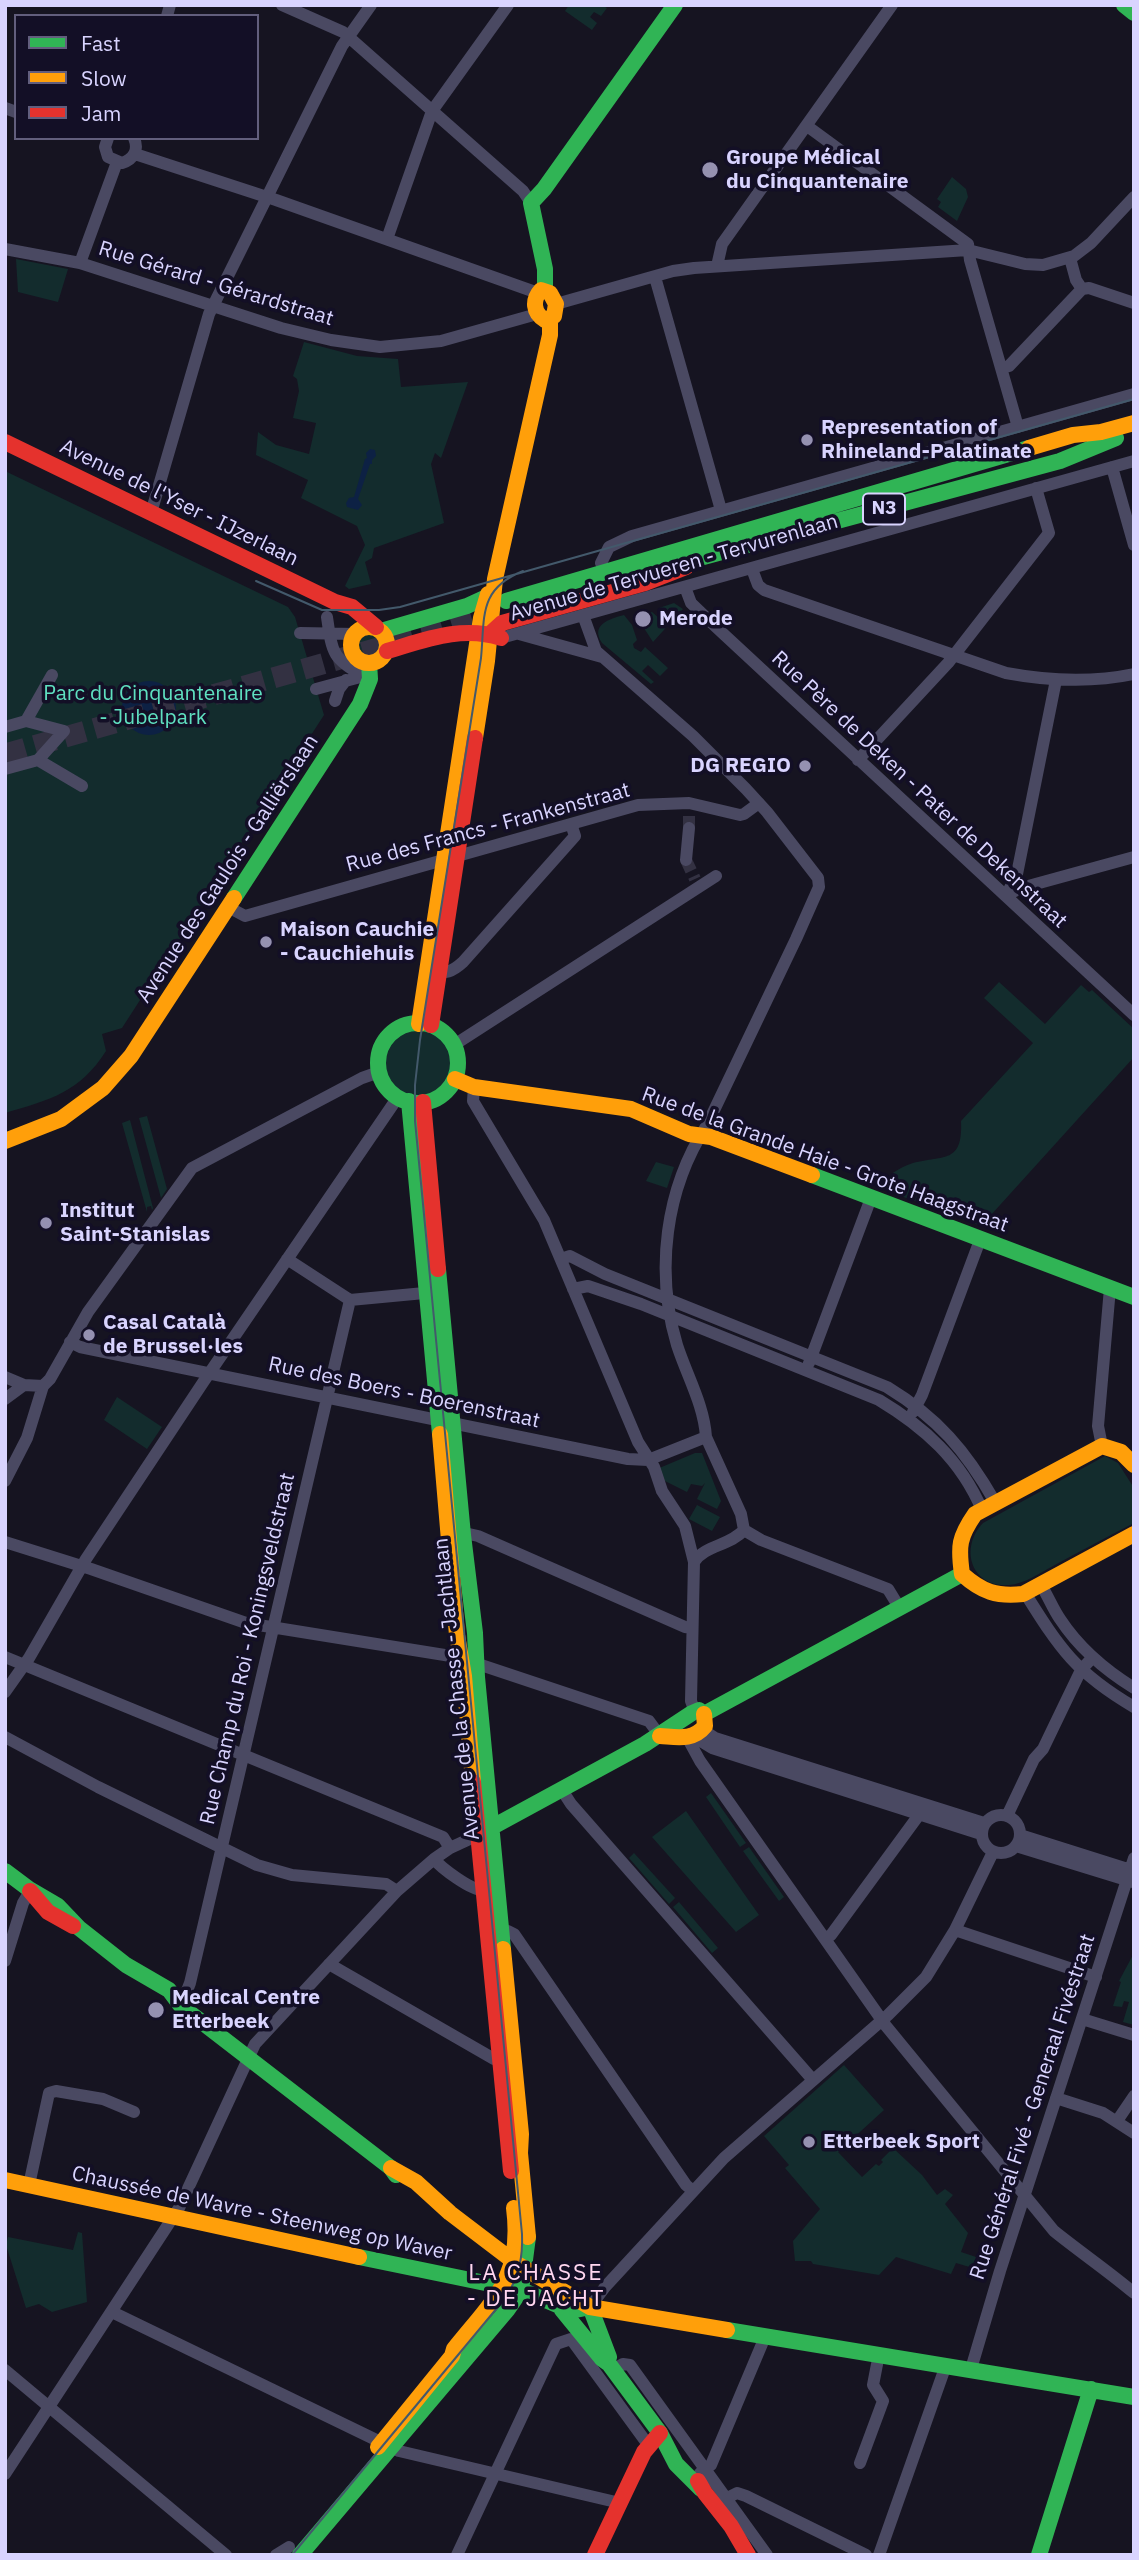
<!DOCTYPE html>
<html>
<head>
<meta charset="utf-8">
<style>
	body { margin:0 }
	#map { position:relative; width:1139px; height:2560px; overflow:hidden; background:#161421; font-family:"IBM Plex Sans",sans-serif }
	canvas { display:block }
	.frame { position:absolute; inset:0; border:7px solid #d9d4ff; pointer-events:none }
	.legend { position:absolute; left:14px; top:14px; width:245px; height:126px; box-sizing:border-box; background:#130f26; border:2px solid #625e7d; margin:0; padding:9px 12px; list-style:none; font-size:21px; color:#d9d4ff }
	.legend li { display:flex; align-items:center; gap:14px; height:35px }
	.legend b { width:35px; border:2px solid #625e7d }
</style>
</head>
<body>
<div id="map">
<canvas width="1139" height="2560"></canvas>
<div class="frame"></div>
<ul class="legend">
<li><b style="height:9px;background:#30b455"></b>Fast</li>
<li><b style="height:9px;background:#ff9f0a"></b>Slow</li>
<li><b style="height:9px;background:#e5322d"></b>Jam</li>
</ul>
</div>
<script>
const ctx = document.querySelector('canvas').getContext('2d');
ctx.lineJoin = 'round';
function fill(path, color) { ctx.fillStyle = color; ctx.fill(path, 'evenodd'); }
function stroke(path, color, width, dash) { ctx.strokeStyle = color; ctx.lineWidth = width; ctx.lineCap = dash ? 'butt' : 'round'; ctx.setLineDash(dash || []); ctx.stroke(path); }
function drawText(font, color, halo, rows, align = 'center') {
  ctx.font = font + ' "IBM Plex Sans",sans-serif'; ctx.lineWidth = 7; ctx.setLineDash([]); ctx.textBaseline = 'middle'; ctx.strokeStyle = halo; ctx.fillStyle = color; for (const [text, x, y, turn = 0] of rows) {
    ctx.save(); ctx.translate(x, y); ctx.rotate((+turn || 0) * Math.PI / 180); ctx.textAlign = isNaN(turn) ? turn : align; if (halo) ctx.strokeText(text, 0, 0); ctx.fillText(text, 0, 0); ctx.restore();
  }
}
fill(new Path2D(`
	M569 5H602L607 8 601 16 594 12 590 17 597 23 592 30 565 11Z
	M952 177 966 189 968 197 957 221 938 207 941 202 937 199Z
	M16 259 68 269 58 302 18 292Z
	M304 342 357 356 398 359 401 387 468 382 441 458 435 453 431 464 444 523 374 548 372 558 365 562 371 584 349 589 345 586 365 545 357 526 301 498 308 480 256 455 258 432 276 445 309 454 316 423 293 418 299 391 297 379 293 376Z
	M5 471 288 607 295 617 324 715 122 1028 102 1034 106 1051C80 1092 50 1100 5 1113Z
	M674 603 683 609 653 642 640 622 641 614 652 612 667 625 671 621 659 608Z
	M624 615 632 625 637 640 633 644 634 648 641 652 645 647 668 668 660 676 648 665 642 671 654 682 651 684 602 643C590 625 609 619 624 615Z
	M357 645a12 12 0 1 1 24 0a12 12 0 1 1-24 0Z
	M999 982 1045 1024 1081 985 1089 992 1092 990 1134 1029V1057L981 1226 877 1187C887 1176 898 1168 913 1163 944 1155 963 1164 961 1121L1033 1043 984 998Z
	M383 1063a35 35 0 1 1 70 0a35 35 0 1 1-70 0Z
	M147 1116 167 1189 161 1198 139 1118Z
	M130 1120 153 1208 152 1210 151 1206 147 1207V1212L122 1123Z
	M656 1162 674 1167 667 1188 646 1181Z
	M117 1397 162 1427 147 1449 104 1420Z
	M695 1453H702L721 1501 717 1509 697 1499 705 1483 702 1486 691 1484 687 1492 661 1479 657 1469Z
	M1105 1456 1118 1463 1134 1488V1523C1107 1537 1080 1551 1053 1566 1040 1573 1024 1584 1009 1585 971 1588 959 1548 983 1523Z
	M697 1505 720 1517 712 1531 689 1519Z
	M711 1793 746 1843 740 1847 706 1797Z
	M686 1811 759 1915 736 1932 652 1837Z
	M749 1847 784 1897 779 1901 743 1851Z
	M634 1853 675 1898 669 1904 629 1858Z
	M679 1902 718 1948 712 1953 673 1907Z
	M1134 1953V2025L1123 2022 1129 2002 1124 2001 1122 2007 1113 2006 1121 1982 1119 1981Z
	M844 2065 884 2110 838 2152 862 2177 876 2164 879 2166 883 2162 881 2160 893 2148 922 2175 937 2195 945 2189 953 2195 945 2204 968 2233 961 2252 976 2257 973 2268 956 2263 951 2274 896 2257 879 2275 813 2264 811 2261H795L793 2241 820 2209 785 2168 789 2165 764 2136Z
	M78 2232 82 2233 87 2302 52 2312 39 2304 26 2308 6 2245 8 2237 73 2250Z`), '#132c2d');
fill(new Path2D(`
	M370 449 375 450 376 456 372 460V464H370L358 499 362 505 358 510 347 507 346 503 349 498 354 497 365 459 367 458 366 453Z
	M122 708a27 27 0 1 1 54 0a27 27 0 1 1-54 0Z`), '#0d2144');
stroke(new Path2D(`
	M689 828V815
	M686 860 695 879`), '#333142', 12, [12, 6]);
stroke(new Path2D(`
	M5 754 498 614`), '#333142', 21, [21, 10]);
stroke(new Path2D(`
	M282 5 343 32 523 191 531 203
	M167 16 170 5
	M5 108 16 112
	M807 126 968 244 970 260 1018 427
	M108 138 105 147 108 157 122 163C134 159 139 150 134 138
	M135 154 276 200 538 293
	M387 239 432 111 508 5
	M5 249 80 263 281 328 331 340 380 347 441 341 537 314
	M1070 258 1076 280 1082 289 1089 288 1134 303
	M80 263 117 162
	M717 266 722 244 892 5
	M655 277 721 510
	M556 304 673 271 694 268 968 250 1025 264 1043 265 1074 256 1091 243 1134 197
	M1002 368 1009 366 1082 289
	M1112 467 1134 545
	M151 513 209 314 342 46 371 5
	M601 563 609 547 632 536 1134 394
	M752 569 758 585 764 590 1006 673C1049 681 1091 683 1134 674
	M685 587 691 603 716 627 1134 1015
	M583 615 596 651 693 736 746 789 767 812 818 878 819 887 796 939 707 1125C665 1189 655 1272 677 1345 687 1376 704 1405 706 1437
	M327 617C332 652 332 659 364 676
	M300 633 355 634
	M519 634 602 657
	M501 638 1134 461
	M316 689 364 676
	M335 701 339 689 346 680
	M26 721 64 731 38 760
	M5 727 26 721 52 675
	M858 760 948 663 1049 533 1036 488
	M5 769 38 760 82 786
	M686 860 689 828
	M1007 895 1021 888 1134 857
	M1006 896 1017 874 1056 680
	M228 907 245 916 638 805 689 803 740 815 744 814 759 803
	M431 971C446 974 452 972 463 962L575 836 571 824
	M454 1045 716 876
	M474 1087 473 1101 544 1220 638 1442 654 1467 662 1491 685 1526 694 1562 691 1701 695 1712
	M287 1259 350 1300 435 1292
	M561 1259 570 1256 605 1274 887 1387C938 1418 966 1451 995 1502
	M573 1289 588 1286 641 1304 879 1400C924 1427 961 1460 982 1510
	M70 1342 80 1347 628 1459 648 1460 706 1437 741 1514 744 1530
	M809 1363 871 1198
	M5 1377 24 1385
	M5 1399 24 1385 43 1386
	M913 1412 922 1395 980 1240
	M1102 1446 1098 1426 1110 1288
	M5 1481 27 1438 43 1386 50 1379 88 1312 192 1168 362 1078 379 1072
	M744 1530 761 1540 888 1589 899 1607
	M454 1536 469 1534 478 1536 685 1627 692 1628
	M5 1542 91 1569 246 1623 457 1657 649 1721 660 1736
	M694 1562C705 1545 730 1546 744 1530
	M1041 1585C1048 1596 1053 1609 1060 1619 1079 1648 1105 1670 1134 1688
	M1025 1593C1060 1649 1076 1673 1134 1707
	M5 1657 443 1837 450 1848
	M5 1692 29 1658 86 1559 204 1381 398 1097
	M703 1730 715 1738 984 1823
	M5 1737 98 1787 257 1865 292 1875 386 1884 397 1891
	M694 1737 712 1748 981 1834
	M688 1739 700 1761 886 2026 1054 2231C1080 2252 1108 2271 1134 2293
	M562 1790 571 1804 813 2080
	M982 1834a19 19 0 1 1 38 0a19 19 0 1 1-38 0Z
	M1007 1816 1034 1759 1043 1749 1081 1670 1092 1658
	M1020 1835 1134 1871
	M1016 1846 1133 1882
	M434 1859C441 1868 472 1891 483 1890
	M955 1930 1096 1977
	M493 1933 508 1931 514 1934 686 2185 693 2191
	M825 1939 831 1935 924 1808
	M5 1961 23 1903 30 1891
	M329 1964 494 2059 509 2060
	M181 2006 190 1983 350 1300
	M1082 2019 1134 2035
	M1056 2098 1103 2113 1134 2133
	M1117 2121 1134 2096
	M29 2185 49 2093 56 2091 103 2099 134 2112
	M590 2307 605 2287 724 2158 888 2015 926 1977 955 1930 993 1852
	M112 2312 399 2451 620 2503
	M971 2369 1000 2271 1134 1858
	M5 2370 226 2555
	M613 2370 623 2364 630 2365 767 2555
	M860 2463 883 2401 873 2385 879 2354
	M700 2473 711 2465 762 2344 764 2335
	M5 2474 179 2208 255 2044 397 1891 434 1859 450 1848 476 1836
	M721 2501 737 2493 746 2496 866 2555
	M276 2555 289 2547
	M457 2555 556 2344 571 2339 649 2446
	M879 2555 946 2365`), '#4a4962', 12);
stroke(new Path2D(`
	M1124 5 1134 13
	M545 290V269L531 203 544 189 675 5
	M670 566 1060 461 1116 438
	M506 601 1029 448
	M381 631 467 606 493 594
	M234 898 360 704 370 679 369 663
	M378 1063a40 40 0 1 1 80 0a40 40 0 1 1-80 0Z
	M409 1101 440 1434
	M812 1175 1134 1297
	M438 1269 463 1535 475 1633 477 1677 503 1949
	M485 1831 645 1744 692 1713 699 1710 704 1714 962 1574
	M5 1871 29 1889 58 1906 79 1928 126 1965 169 1990 181 2006 391 2168 396 2175
	M359 2257 524 2291 571 2311 590 2307
	M590 2307 609 2357
	M562 2310 602 2359 609 2364 660 2433 676 2464 701 2489
	M727 2330 1134 2397
	M300 2555 508 2309 521 2290 528 2237
	M1039 2555 1091 2389`), '#30b455', 16);
stroke(new Path2D(`
	M541 290 550 293 556 304 554 316 545 320C533 313 532 300 541 290Z
	M1029 448 1073 435 1101 432 1134 423
	M351 645a18 18 0 1 1 36 0a18 18 0 1 1-36 0Z
	M475 738 487 661 495 579 550 335V318
	M419 1024 481 618 488 594
	M455 1079 474 1087 631 1109 689 1134 711 1137 812 1175
	M5 1141 61 1119 103 1088 131 1056 234 898
	M440 1434 457 1635 464 1676 473 1782
	M1134 1465 1121 1452 1102 1446 975 1514C959 1537 958 1546 962 1574 982 1592 997 1597 1023 1594L1134 1534
	M660 1736C677 1737 693 1741 705 1726L704 1714
	M503 1949 521 2134 520 2153 528 2237
	M391 2168 416 2182 450 2213 517 2264 590 2307 727 2330
	M5 2180 359 2257
	M378 2447 452 2356 454 2349C494 2299 523 2277 514 2208`), '#ff9f0a', 16);
stroke(new Path2D(`
	M5 442 335 602 352 607 376 627
	M491 633 502 623 645 583 686 567
	M387 651C425 640 462 625 501 638
	M431 1025 475 738
	M423 1102 438 1269
	M473 1782 511 2171
	M30 1891 48 1912 73 1926
	M698 2481 705 2493 731 2526 748 2555
	M595 2555 644 2452 660 2433`), '#e5322d', 16);
stroke(new Path2D(`
	M256 581 322 610H379L400 607 1134 399
	M292 2555 507 2296C519 2275 523 2257 522 2234L415 1121V1085L420 1040 481 658C485 617 478 589 523 571`), '#43596b', 2);
for (const [x, y, r, color] of [
	[710,170,9,"#9591b1"],
	[807,440,7,"#9591b1"],
	[643,619,9,"#9591b1"],
	[805,766,7,"#9591b1"],
	[266,942,7,"#9591b1"],
	[46,1223,7,"#9591b1"],
	[89,1335,7,"#9591b1"],
	[156,2010,9,"#9591b1"],
	[809,2142,7,"#9591b1"]
]) { const dot = new Path2D(); dot.arc(x, y, r, 0, 2 * Math.PI); ctx.fillStyle = color; ctx.fill(dot); stroke(dot, '#130f26', 2.5); }
for (const [x, y, w] of [
	[884,509,42]
]) { const box = new Path2D(); box.roundRect(x - w / 2, y - 15.5, w, 31, 5); ctx.fillStyle = '#130f26'; ctx.fill(box); stroke(box, '#d9d4ff', 2); }
drawText('bold 19px', '#d9d4ff', null, [
	["N3",884,509]
]);
drawText('bold 21px', '#d9d4ff', '#130f26', [
	["Groupe Médical",726,158],
	["du Cinquantenaire",726,182],
	["Representation of",821,428],
	["Rhineland-Palatinate",821,452],
	["Merode",659,619],
	["DG REGIO",791,766,"right"],
	["Maison Cauchie",280,930],
	["- Cauchiehuis",280,954],
	["Institut",60,1211],
	["Saint-Stanislas",60,1235],
	["Casal Català",103,1323],
	["de Brussel·les",103,1347],
	["Medical Centre",172,1998],
	["Etterbeek",172,2022],
	["Etterbeek Sport",823,2142]
], 'left');
drawText('21px', '#d9d4ff', '#130f26', [
	["Rue Gérard - Gérardstraat",216,284,17],
	["Avenue de l'Yser - IJzerlaan",179,503,26],
	["Avenue de Tervueren - Tervurenlaan",674,568,-16],
	["Rue Père de Deken - Pater de Dekenstraat",919,790,43],
	["Rue des Francs - Frankenstraat",488,828,-15],
	["Avenue des Gaulois - Galliërslaan",228,869,-57],
	["Rue de la Grande Haie - Grote Haagstraat",825,1160,20],
	["Rue des Boers - Boerenstraat",404,1393,12],
	["Rue Champ du Roi - Koningsveldstraat",248,1649,-77],
	["Avenue de la Chasse - Jachtlaan",457,1689,-96],
	["Rue Général Fivé - Generaal Fivéstraat",1033,2107,-72],
	["Chaussée de Wavre - Steenweg op Waver",262,2214,12]
]);
drawText('21px', '#5fe0c0', '#130f26', [
	["Parc du Cinquantenaire",153,694],
	["- Jubelpark",153,718]
]);
ctx.letterSpacing = '2px';
drawText('23px', '#ffd6f0', '#130f26', [
	["LA CHASSE",536,2273],
	["- DE JACHT",536,2299]
]);
ctx.letterSpacing = '0px';
</script>
</body>
</html>
